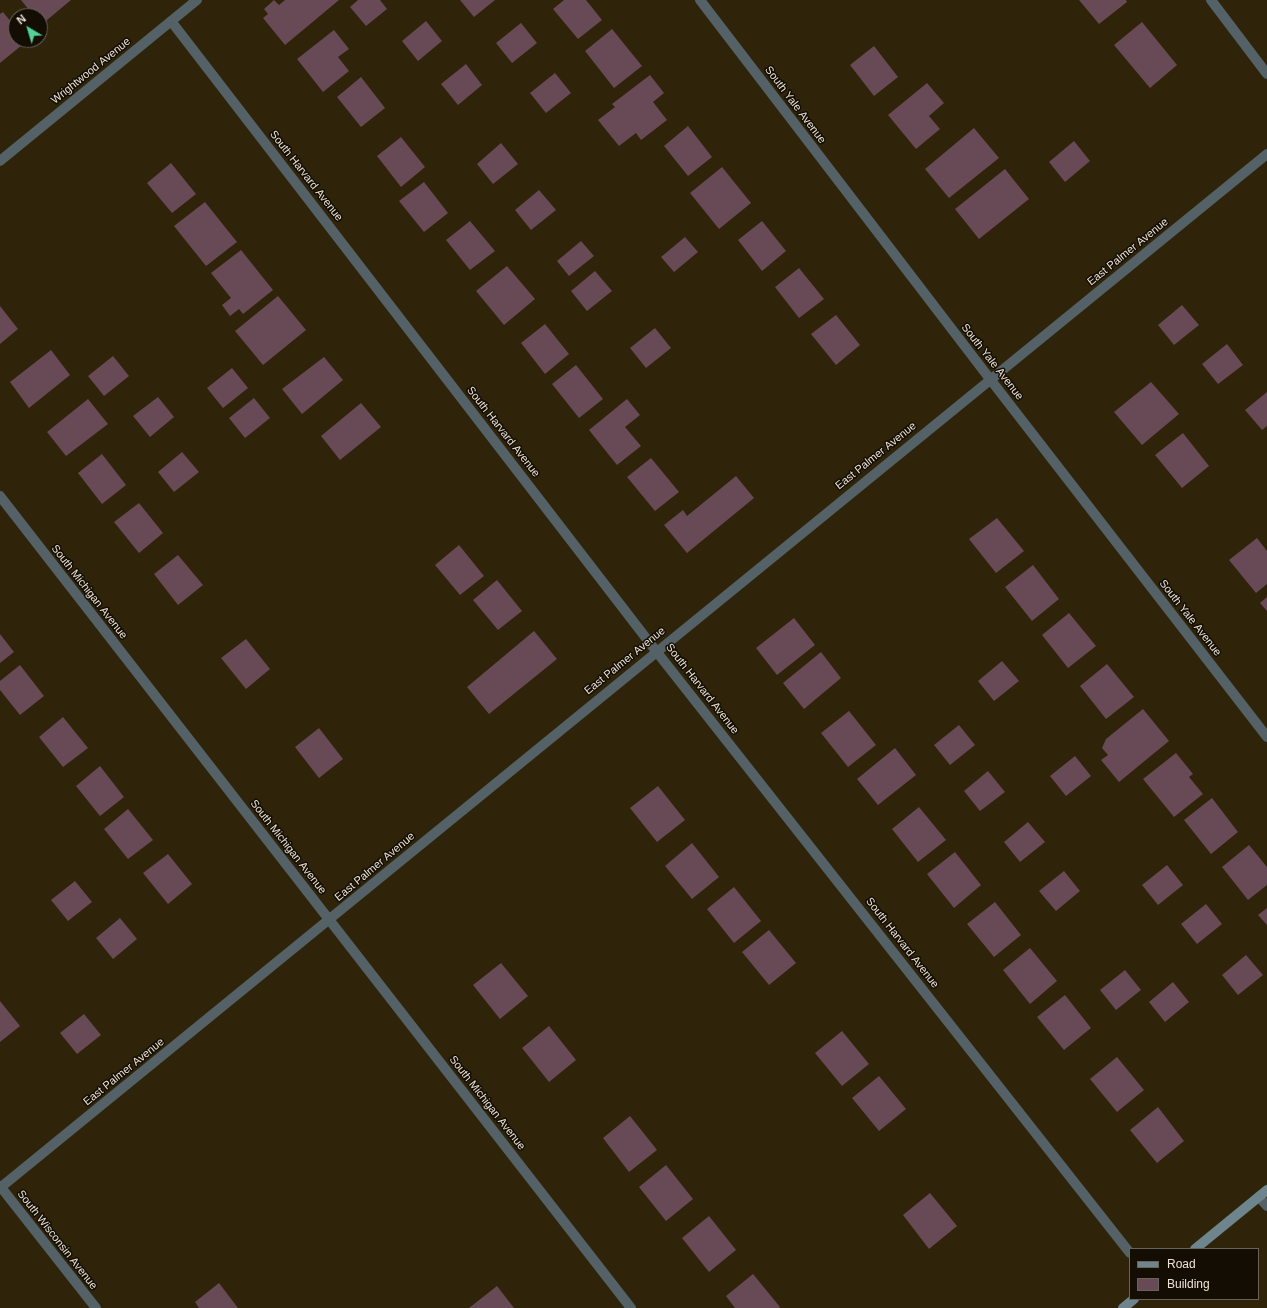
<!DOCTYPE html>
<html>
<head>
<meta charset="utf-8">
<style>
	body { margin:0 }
	#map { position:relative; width:1267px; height:1308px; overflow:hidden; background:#2f2309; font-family:Helvetica,sans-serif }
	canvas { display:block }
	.legend { position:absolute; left:1129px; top:1248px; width:130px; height:52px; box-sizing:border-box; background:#130d04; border:1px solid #6a6358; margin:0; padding:5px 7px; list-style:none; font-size:12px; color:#ede4d6 }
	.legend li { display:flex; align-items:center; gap:8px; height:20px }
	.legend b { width:20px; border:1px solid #6a6358 }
	.north { position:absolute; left:8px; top:8px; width:40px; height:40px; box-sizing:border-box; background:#130d04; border:1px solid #6a6358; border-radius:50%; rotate:322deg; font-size:11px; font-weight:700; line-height:16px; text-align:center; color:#ede4d6 }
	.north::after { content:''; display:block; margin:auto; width:14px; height:18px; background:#52d397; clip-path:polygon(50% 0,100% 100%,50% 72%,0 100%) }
</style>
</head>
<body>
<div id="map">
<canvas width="1267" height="1308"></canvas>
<ul class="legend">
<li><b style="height:5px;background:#6e858d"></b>Road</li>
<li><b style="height:11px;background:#684a56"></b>Building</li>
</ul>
<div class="north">N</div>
</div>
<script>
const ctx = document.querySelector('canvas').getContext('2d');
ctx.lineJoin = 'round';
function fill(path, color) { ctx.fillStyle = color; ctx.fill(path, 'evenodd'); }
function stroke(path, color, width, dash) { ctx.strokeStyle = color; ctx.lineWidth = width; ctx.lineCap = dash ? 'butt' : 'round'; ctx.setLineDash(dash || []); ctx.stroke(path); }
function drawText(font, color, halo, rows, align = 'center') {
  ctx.font = font + ' Helvetica,sans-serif'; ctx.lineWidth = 3; ctx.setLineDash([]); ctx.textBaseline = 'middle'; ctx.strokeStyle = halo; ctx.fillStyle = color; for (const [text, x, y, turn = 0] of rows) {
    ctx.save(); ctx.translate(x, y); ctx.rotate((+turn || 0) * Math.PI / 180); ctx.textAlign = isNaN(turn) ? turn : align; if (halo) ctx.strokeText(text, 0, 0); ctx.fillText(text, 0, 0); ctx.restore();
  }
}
fill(new Path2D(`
	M21 0H71L41 25 40 16H34Z
	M274 0 279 5 285 0H339L285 45 263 18 268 14 264 9Z
	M358 0H380L387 9 366 26 350 7Z
	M460 0H495L474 17Z
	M564 0H586L602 20 578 39 553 9Z
	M1079 0H1126L1127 2 1099 24Z
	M3 12 16 28V40L27 41 0 63V14Z
	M426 21 442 41 418 61 402 41Z
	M1142 22 1177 65 1150 88 1114 45Z
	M521 23 537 43 512 63 496 43Z
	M612 29 642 66 614 88 585 51Z
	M334 30 349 49 338 57 349 71 323 92 297 59Z
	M874 46 898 77 874 96 850 65Z
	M466 64 482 85 458 105 441 84Z
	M555 73 571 93 546 113 530 93Z
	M650 75 664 93 653 102 667 120 641 140 636 133 619 146 598 120 615 107 612 104Z
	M361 77 385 108 361 127 337 97Z
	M927 83 944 103 929 116 940 129 916 149 888 115Z
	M688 126 712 157 688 176 664 146Z
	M974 128 999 158 949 198 925 169Z
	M401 137 425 167 401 187 377 156Z
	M1074 141 1090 161 1065 182 1049 162Z
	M501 143 518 164 493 184 477 164Z
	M171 163 196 194 172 213 147 183Z
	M722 167 751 203 719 229 690 193Z
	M1005 169 1029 199 979 239 955 209Z
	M424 182 448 213 424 232 399 201Z
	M539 190 556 210 531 230 515 210Z
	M205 202 237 242 206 266 174 226Z
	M470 221 495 251 470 270 446 240Z
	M762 221 786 251 762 271 738 240Z
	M685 237 698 252 674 272 661 257Z
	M581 241 594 256 569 276 557 261Z
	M241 250 273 290 243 314 239 309 230 316 222 305 231 298 211 273Z
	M507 266 535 299 504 325 476 291Z
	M799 268 824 299 799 318 775 287Z
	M595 271 612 291 587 311 571 291Z
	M278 296 306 330 263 365 235 331Z
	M1182 305 1199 325 1174 345 1158 325Z
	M0 306 18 329 0 344Z
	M836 315 860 345 836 365 811 334Z
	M545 324 569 354 545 374 521 343Z
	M655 328 671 348 646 368 630 348Z
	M1227 344 1243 365 1218 384 1202 364Z
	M51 350 70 375 29 408 10 382Z
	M113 356 129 376 104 396 88 376Z
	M324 357 343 380 302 414 282 389Z
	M576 365 603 399 579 418 552 384Z
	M232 368 248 388 223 408 207 388Z
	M1151 382 1179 414 1142 445 1114 412Z
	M1267 392V426L1262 430 1245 410Z
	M158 397 174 417 150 437 133 416Z
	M254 398 270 418 245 438 229 418Z
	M88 399 108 424 66 456 47 432Z
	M627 399 640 415 625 427 641 446 617 465 589 430Z
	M361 403 381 427 340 460 321 436Z
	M1183 433 1209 466 1182 488 1155 455Z
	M182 452 199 472 174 492 158 472Z
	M102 454 126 485 102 504 78 473Z
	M651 458 679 492 655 511 627 477Z
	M736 476 754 498 687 553 664 525 683 510 687 516Z
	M139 503 163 533 139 553 114 522Z
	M997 518 1024 551 996 573 969 539Z
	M1257 538 1267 551V584L1256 593 1229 560Z
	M459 545 484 576 460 595 435 565Z
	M178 555 203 585 178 605 154 574Z
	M1033 565 1059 599 1032 621 1005 587Z
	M497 580 522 611 498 630 473 600Z
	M1267 597V611L1260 603Z
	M1069 613 1096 646 1068 668 1042 635Z
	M794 618 815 645 777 675 756 648Z
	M534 631 557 659 489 714 467 687Z
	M0 634 14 652 0 663Z
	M246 639 270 669 246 689 221 658Z
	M821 652 841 678 804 709 783 683Z
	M1002 661 1019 681 994 701 978 681Z
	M1107 664 1134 697 1106 719 1080 686Z
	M20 665 44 696 20 715 0 690V681Z
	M1143 709 1169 741 1119 782 1101 760 1108 755 1102 748 1106 739Z
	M849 711 876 745 848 767 821 733Z
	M63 717 88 748 63 767 39 737Z
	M959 725 975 745 950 765 934 745Z
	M319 728 343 759 319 778 295 747Z
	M895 748 916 775 878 805 857 779Z
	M1176 753 1193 774 1189 777 1203 794 1174 817 1143 779Z
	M1075 756 1091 776 1066 796 1050 776Z
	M100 766 124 797 100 816 76 786Z
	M988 771 1005 792 980 811 964 791Z
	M658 786 685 820 657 842 630 808Z
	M1212 798 1238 832 1211 854 1184 820Z
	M919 807 946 840 918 862 892 829Z
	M128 809 153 840 128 859 104 829Z
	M1028 822 1045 842 1020 862 1004 842Z
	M692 843 719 877 692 899 665 866Z
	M1249 845 1267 867V885L1248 900 1222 867Z
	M955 852 981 885 954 908 927 874Z
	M168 854 192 884 168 904 143 873Z
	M1167 865 1183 885 1158 905 1142 885Z
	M1064 871 1080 891 1056 911 1039 891Z
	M75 881 92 902 68 921 51 900Z
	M734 887 761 921 734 943 707 909Z
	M995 902 1021 935 994 957 967 924Z
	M1206 904 1222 924 1197 944 1181 924Z
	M1267 908V925L1258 915Z
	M120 918 137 939 113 959 96 938Z
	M769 930 796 963 769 985 742 952Z
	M1030 948 1057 981 1030 1004 1003 970Z
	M1246 955 1263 975 1238 995 1222 975Z
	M501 963 528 996 500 1019 473 985Z
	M1125 970 1141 990 1116 1010 1100 990Z
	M1173 982 1189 1002 1165 1022 1149 1002Z
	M1065 995 1091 1028 1064 1050 1037 1017Z
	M0 1001 20 1026 0 1042Z
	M84 1014 101 1035 77 1054 60 1033Z
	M549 1026 576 1060 549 1082 522 1048Z
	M842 1031 869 1064 842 1086 815 1053Z
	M1117 1057 1144 1090 1117 1112 1090 1079Z
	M879 1076 906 1109 879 1131 852 1098Z
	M1158 1107 1184 1141 1157 1163 1130 1130Z
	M630 1116 657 1150 629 1172 603 1138Z
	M666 1165 693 1199 666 1221 639 1187Z
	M930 1193 957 1226 929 1249 903 1215Z
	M709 1216 736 1250 709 1272 682 1238Z
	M753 1274 780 1307 779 1308H735L726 1296Z
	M219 1283 238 1308H199L195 1302Z
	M497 1286 514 1308H469Z`), '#684a56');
stroke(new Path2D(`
	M700 0 990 379 1267 737
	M1211 0 1267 74
	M171 21 656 651 1130 1253
	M0 161 197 0
	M0 496 631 1308
	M0 1186 96 1308
	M0 1188C423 845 844 497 1267 154
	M1259 1197 1267 1206`), '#546268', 10);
stroke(new Path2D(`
	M1195 1249 1267 1190
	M1123 1308 1134 1299`), '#6e858d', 10);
drawText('11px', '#ede4d6', '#130d04', [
	["Wrightwood Avenue",91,71,-39],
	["South Yale Avenue",795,105,53],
	["South Harvard Avenue",306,176,52],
	["East Palmer Avenue",1128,252,-39],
	["South Yale Avenue",992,362,52],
	["South Harvard Avenue",503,432,52],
	["East Palmer Avenue",876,456,-39],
	["South Michigan Avenue",89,592,52],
	["South Yale Avenue",1190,618,52],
	["East Palmer Avenue",625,661,-39],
	["South Harvard Avenue",702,689,52],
	["South Michigan Avenue",288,847,52],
	["East Palmer Avenue",375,867,-40],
	["South Harvard Avenue",902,943,52],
	["East Palmer Avenue",124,1072,-39],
	["South Michigan Avenue",487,1103,52],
	["South Wisconsin Avenue",57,1240,52]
]);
</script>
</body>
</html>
